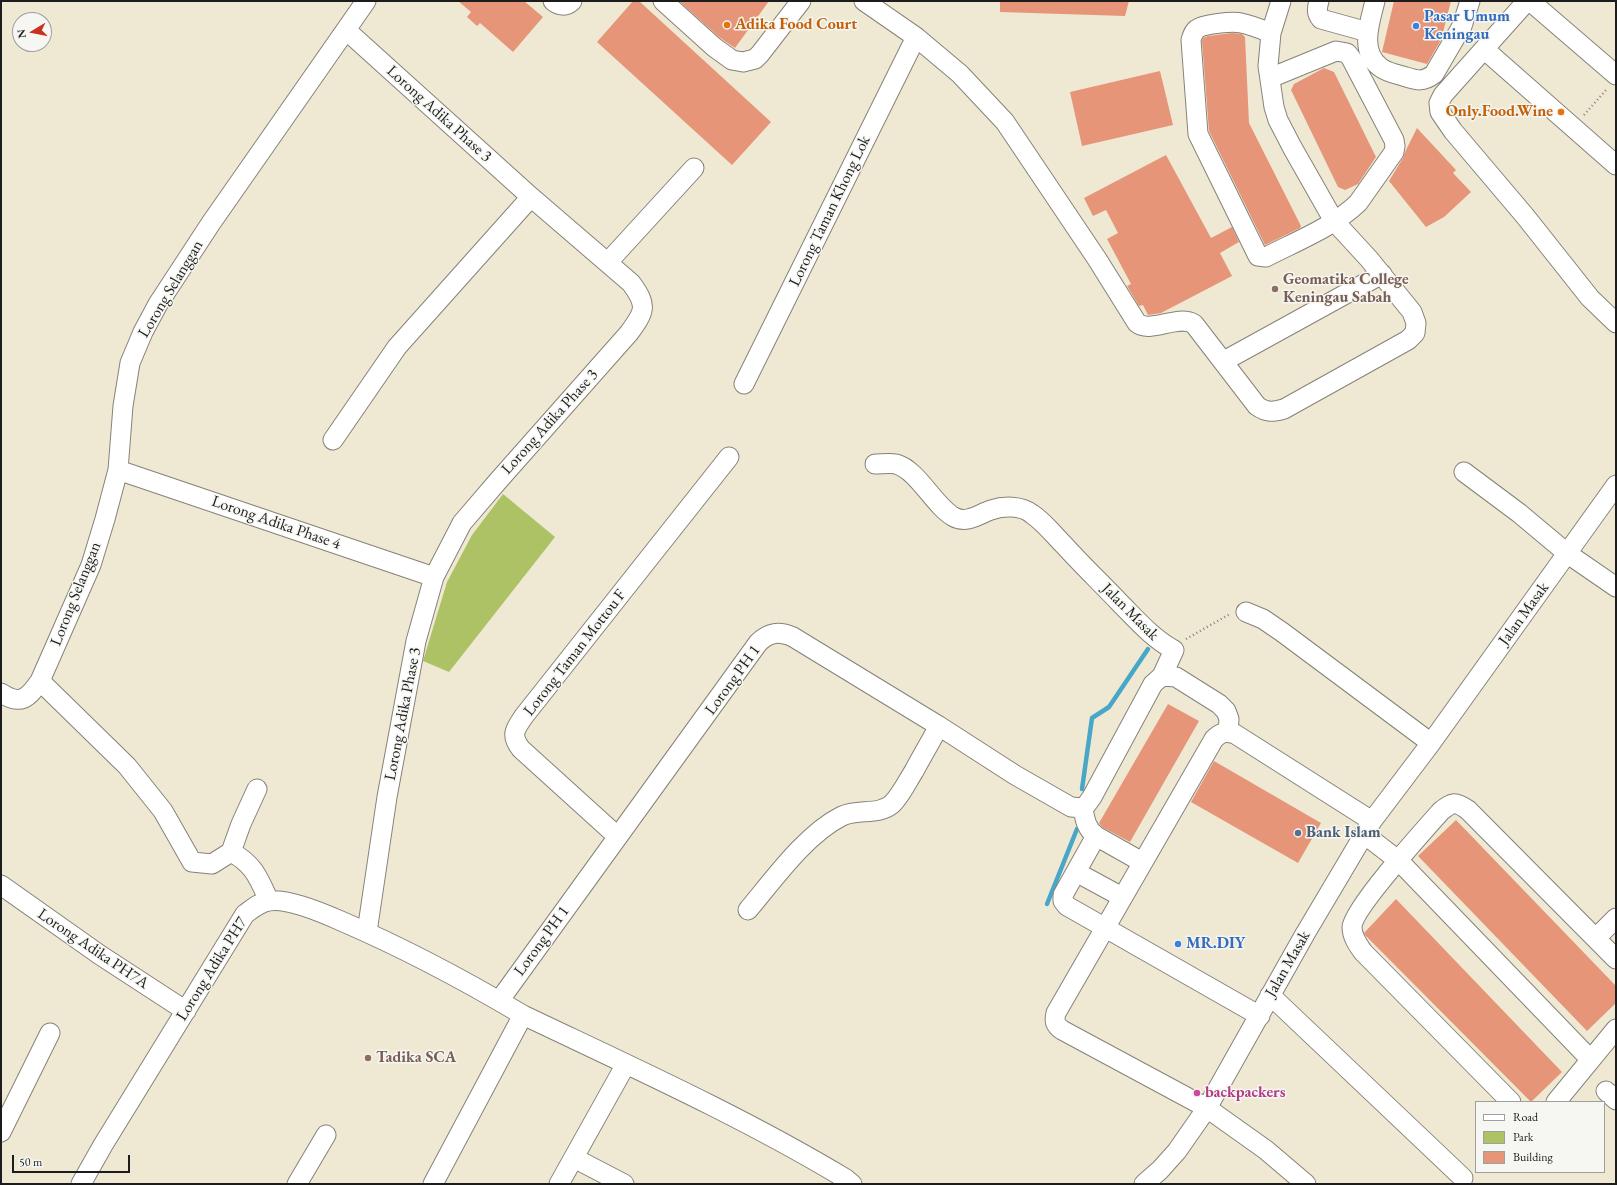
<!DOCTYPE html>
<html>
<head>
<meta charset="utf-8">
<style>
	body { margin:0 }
	#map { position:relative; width:1617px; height:1185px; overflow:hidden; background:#efe9d4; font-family:"EB Garamond",serif }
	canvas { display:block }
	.frame { position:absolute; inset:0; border:2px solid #1c1c1c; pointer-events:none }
	.legend { position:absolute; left:1475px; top:1101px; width:130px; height:72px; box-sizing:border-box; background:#f6f6f2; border:1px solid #9f9f9c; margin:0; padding:5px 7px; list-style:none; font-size:12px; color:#1c1c1c }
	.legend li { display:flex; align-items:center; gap:8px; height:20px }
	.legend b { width:20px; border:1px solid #9f9f9c }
	.north { position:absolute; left:12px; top:12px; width:40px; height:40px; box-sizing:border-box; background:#f6f6f2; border:1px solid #9f9f9c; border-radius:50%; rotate:260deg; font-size:11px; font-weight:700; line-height:16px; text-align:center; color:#1c1c1c }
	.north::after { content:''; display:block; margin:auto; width:14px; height:18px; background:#c8321e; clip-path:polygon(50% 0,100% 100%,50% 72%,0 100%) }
	.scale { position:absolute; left:12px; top:1155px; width:118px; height:18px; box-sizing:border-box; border:2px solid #1c1c1c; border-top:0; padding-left:5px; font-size:12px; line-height:14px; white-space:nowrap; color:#1c1c1c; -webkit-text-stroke:3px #f6f6f2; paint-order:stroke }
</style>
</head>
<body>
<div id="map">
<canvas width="1617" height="1185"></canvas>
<div class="frame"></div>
<ul class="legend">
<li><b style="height:5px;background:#fff"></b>Road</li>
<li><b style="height:11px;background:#adc165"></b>Park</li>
<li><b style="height:11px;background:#e69578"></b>Building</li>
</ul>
<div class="north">N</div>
<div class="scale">50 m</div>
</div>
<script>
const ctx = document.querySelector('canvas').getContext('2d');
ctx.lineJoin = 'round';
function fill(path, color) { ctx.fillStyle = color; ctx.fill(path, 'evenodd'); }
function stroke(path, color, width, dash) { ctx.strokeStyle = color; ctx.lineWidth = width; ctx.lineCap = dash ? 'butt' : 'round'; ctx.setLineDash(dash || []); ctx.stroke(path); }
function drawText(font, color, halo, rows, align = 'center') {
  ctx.font = font + ' "EB Garamond",serif'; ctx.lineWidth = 3; ctx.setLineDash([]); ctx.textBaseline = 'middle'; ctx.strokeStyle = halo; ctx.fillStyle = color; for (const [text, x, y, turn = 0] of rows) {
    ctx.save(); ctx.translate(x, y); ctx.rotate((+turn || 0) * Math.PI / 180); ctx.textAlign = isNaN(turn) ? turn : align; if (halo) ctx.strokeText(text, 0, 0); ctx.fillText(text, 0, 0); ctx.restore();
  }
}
fill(new Path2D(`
	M503 494 555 537 449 672 423 661 447 582 472 535Z`), '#adc165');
stroke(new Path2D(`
	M1082 789 1092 718 1109 707 1148 649
	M1047 904 1077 829`), '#48a7c7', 4.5);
fill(new Path2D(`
	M458 1H524L543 17 513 52 480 23 477 26 467 17 471 12Z
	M633 1H639L771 122 732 165 597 42Z
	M679 1H769L735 48 719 37Z
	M1000 1H1129L1125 16 1000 12Z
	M1394 1H1451L1441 40 1427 64 1382 52Z
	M1232 33 1242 34 1245 37 1249 123 1301 226 1300 228 1265 245 1209 131 1202 41 1203 38 1208 36Z
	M1324 68 1334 72 1376 157 1358 184 1345 190 1338 187 1291 90 1294 84Z
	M1160 71 1173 125 1082 146 1070 92Z
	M1417 128 1456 170 1453 173 1471 192 1444 217 1426 227 1389 181 1403 158 1406 150Z
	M1166 155 1211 238 1232 227 1239 242 1220 253 1232 276 1161 313 1148 315 1143 305 1139 306 1127 286 1131 284 1107 239 1118 233 1106 210 1093 216 1084 198Z
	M1168 704 1199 721 1130 842 1102 827 1099 823Z
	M1214 761 1321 823 1298 863 1191 802Z
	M1456 820 1616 986V1003L1587 1031 1418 856Z
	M1396 899 1562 1072 1531 1102 1365 935 1364 933Z`), '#e69578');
const minor = new Path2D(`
	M553 1C559 6 566 7 572 1
	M663 1 714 47 732 60 743 62 755 59 760 54 801 1
	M864 1 916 37 960 74 1005 122 1097 259 1137 323C1151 334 1177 314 1194 324L1257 406C1267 413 1273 412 1284 409L1408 340 1415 333 1416 323 1412 312 1369 259 1334 221 1292 147 1278 120 1274 107 1268 66 1271 33 1281 1
	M1319 1C1317 8 1316 13 1321 19L1368 32
	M1375 1C1370 22 1359 51 1380 67 1386 72 1395 74 1403 76 1416 80 1422 83 1434 74L1462 26 1470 1
	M1527 1 1443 95 1439 103 1440 112 1453 131 1525 216 1590 298 1616 323
	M1530 1 1616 75
	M346 30 531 197 631 283C648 306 645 311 629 333L498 481 462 523 434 577 416 641 387 797 367 932
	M1484 49 1616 165
	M1270 78 1336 51 1347 53 1351 58 1394 140 1395 146 1394 152 1358 203C1333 227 1297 241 1266 257L1258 256 1198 134 1191 40C1192 37 1193 32 1197 29 1203 24 1233 21 1241 23 1251 25 1261 29 1271 33
	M608 262 694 168
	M1224 361 1382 274
	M744 384 916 37
	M333 440 397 347 531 197
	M875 464C881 464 890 463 896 464 918 470 934 506 954 517 967 524 979 514 991 510 1003 506 1021 505 1032 514 1044 522 1054 535 1064 545 1082 565 1101 583 1119 602 1137 620 1152 638 1174 650L1162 676
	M118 470 434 577
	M1464 472 1519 513 1568 554 1616 587
	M1246 612 1263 619 1282 632 1431 743
	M40 681 127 766 163 811 192 862 212 864 231 852 241 824 257 789
	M1 693C21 706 28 698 40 681L91 565 105 519 118 470 123 406 130 363 143 332 158 304 211 223 366 1
	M1083 808 1087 804 1092 797 1153 684 1162 676 1176 677 1219 704 1226 711 1229 719 1228 732
	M1083 808C1085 820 1086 828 1096 836L1142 862
	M1364 834 1399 861 1590 1059
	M617 836 521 749C510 735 515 729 524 716L729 457
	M1096 836 1063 895V901L1067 906 1260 1016
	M231 852C254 864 259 879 269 901
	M1076 872 1122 897
	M1 885 100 955 186 1011
	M748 910C774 879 806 834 842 816 858 808 878 816 892 804 901 795 907 782 914 771 922 756 931 741 939 726
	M1596 938 1616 918
	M1270 995 1463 1178
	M499 1001 758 643C769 632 779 631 793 637L939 726 1015 775 1071 807 1083 808
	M1606 1091 1616 1100
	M1511 1102 1363 952C1358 945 1352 937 1352 927 1353 909 1425 829 1441 811 1453 802 1455 801 1468 810L1616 959
	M1556 1102 1616 1029
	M1 1132 50 1033
	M574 1158 624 1184
	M81 1184 103 1145 245 914C252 909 260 902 269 901 288 898 323 913 341 921 404 948 464 980 523 1015
	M297 1184 326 1135
	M433 1184 523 1015C632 1067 743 1117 846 1179L852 1184
	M559 1184 626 1064
	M1144 1184 1160 1170 1177 1151 1207 1108 1305 934 1372 821 1431 743 1616 485
	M1306 1184 1266 1150 1207 1108 1062 1030C1055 1025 1054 1021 1056 1013L1214 739C1221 732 1226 731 1235 734L1372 821`);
stroke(minor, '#868278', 21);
stroke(new Path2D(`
	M1584 115 1607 89
	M1186 639 1230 614`), '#868278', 2.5, [1, 3]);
stroke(minor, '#fff', 19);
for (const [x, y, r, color] of [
	[727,25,4,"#e8710a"],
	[1416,26,4,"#3f7fe0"],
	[1561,112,4,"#e8710a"],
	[1275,289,4,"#8d6e63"],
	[1298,833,4,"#5c6f8a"],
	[1178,944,4,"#3f7fe0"],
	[368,1058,4,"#8d6e63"],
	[1197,1093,4,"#d1479c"]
]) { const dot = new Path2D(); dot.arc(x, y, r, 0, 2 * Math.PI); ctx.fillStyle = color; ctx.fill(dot); stroke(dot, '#f6f6f2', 1.5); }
drawText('bold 16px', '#366cbe', '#f6f6f2', [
	["Pasar Umum",1424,17],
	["Keningau",1424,35],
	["MR.DIY",1186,944]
], 'left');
drawText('bold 16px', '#c56008', '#f6f6f2', [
	["Adika Food Court",735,25],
	["Only.Food.Wine",1553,112,"right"]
], 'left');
drawText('16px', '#1c1c1c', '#f6f6f2', [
	["Lorong Adika Phase 3",439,114,42],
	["Lorong Taman Khong Lok",830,211,-64],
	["Lorong Selanggan",171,289,-59],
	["Lorong Adika Phase 3",550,422,-48],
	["Lorong Adika Phase 4",276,523,19],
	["Lorong Selanggan",76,594,-68],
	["Jalan Masak",1130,612,45],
	["Jalan Masak",1524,614,-54],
	["Lorong Taman Mottou F",575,653,-52],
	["Lorong PH 1",733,680,-54],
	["Lorong Adika Phase 3",403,714,-79],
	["Lorong PH 1",542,941,-54],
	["Lorong Adika PH7A",93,949,34],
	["Jalan Masak",1288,964,-60],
	["Lorong Adika PH7",212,969,-58]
]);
drawText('bold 16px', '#785e54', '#f6f6f2', [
	["Geomatika College",1283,280],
	["Keningau Sabah",1283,298],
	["Tadika SCA",376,1058]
], 'left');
drawText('bold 16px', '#4e5e75', '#f6f6f2', [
	["Bank Islam",1306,833]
], 'left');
drawText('bold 16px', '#b23c85', '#f6f6f2', [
	["backpackers",1205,1093]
], 'left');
</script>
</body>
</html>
